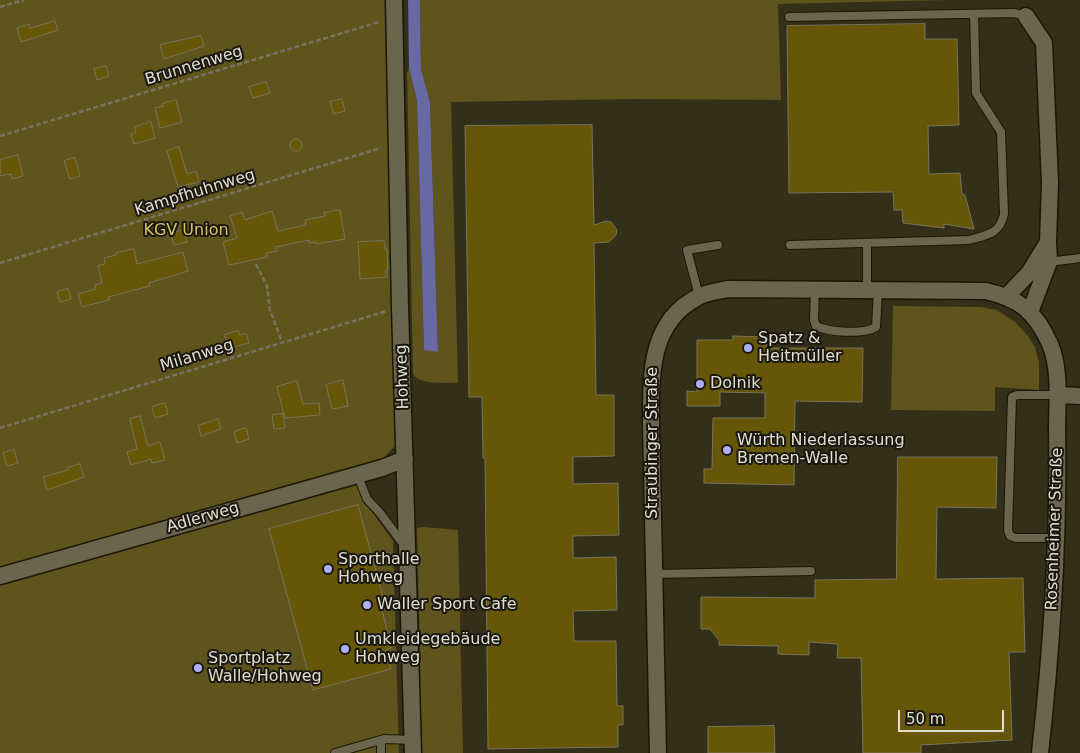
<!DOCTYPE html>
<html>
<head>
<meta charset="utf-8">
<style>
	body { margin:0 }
	#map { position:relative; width:1080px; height:753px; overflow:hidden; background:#332f19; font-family:"DejaVu Sans",sans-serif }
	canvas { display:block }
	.scale { position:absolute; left:898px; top:710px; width:106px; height:22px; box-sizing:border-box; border:2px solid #e1ded1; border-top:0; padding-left:6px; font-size:15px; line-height:18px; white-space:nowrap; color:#e1ded1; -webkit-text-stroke:4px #19170d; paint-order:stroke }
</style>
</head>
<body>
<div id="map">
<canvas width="1080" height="753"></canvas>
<div class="scale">50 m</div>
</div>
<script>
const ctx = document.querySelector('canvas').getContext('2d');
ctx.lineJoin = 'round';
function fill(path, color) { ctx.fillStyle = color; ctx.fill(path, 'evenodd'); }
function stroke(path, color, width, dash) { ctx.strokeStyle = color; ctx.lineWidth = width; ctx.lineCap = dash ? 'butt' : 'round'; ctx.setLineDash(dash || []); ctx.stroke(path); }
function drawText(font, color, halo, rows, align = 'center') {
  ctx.font = font + ' "DejaVu Sans",sans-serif'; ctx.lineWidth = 4; ctx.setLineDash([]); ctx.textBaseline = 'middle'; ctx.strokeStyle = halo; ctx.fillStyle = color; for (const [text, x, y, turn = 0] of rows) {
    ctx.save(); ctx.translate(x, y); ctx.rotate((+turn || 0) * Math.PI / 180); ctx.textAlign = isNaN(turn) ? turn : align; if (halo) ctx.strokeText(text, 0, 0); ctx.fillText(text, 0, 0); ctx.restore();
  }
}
fill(new Path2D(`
	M0 0H387L395 446 382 459 0 567Z
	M420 0H948L778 4 781 100 633 99 451 102 458 383C445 382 421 386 413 374L407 73 409 68 417 101 424 350 438 351 430 102 421 69Z
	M893 306 981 307 997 310 1015 322 1028 336 1035 347 1039 362V390L995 387V411L891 410Z
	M356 481 363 499 393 541 399 753H0V583Z
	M424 527 458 530 463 753H422L417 528Z`), '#5f541b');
fill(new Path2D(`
	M408 0H420L421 69 430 102 438 352 424 350 417 101 409 68Z`), '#6868a3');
const building = new Path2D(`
	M55 21 58 30 21 42 17 28 29 24 30 28Z
	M925 24V39H957L959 125 928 126 929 174 960 173 962 194 965 195 974 229 944 224V228L903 223 902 210H894L893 192 789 193 787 26Z
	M201 36 204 46 164 59 160 45Z
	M106 66 109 76 97 80 94 69Z
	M266 82 270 93 253 98 249 87Z
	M342 99 345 111 334 114 330 102Z
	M176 100 182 122 160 128 155 108 163 106 162 104Z
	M151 122 155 138 134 144 131 134 136 132 135 127Z
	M592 125 594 225 606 221 611 222 617 230 616 235 609 242 594 243 596 395H614V456L573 457V484L618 483 619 535 573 536V558L616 557 617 610 573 611 574 641H616L617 706H623V725H618V747L488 749 485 458H483L482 397H469L465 126Z
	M290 145a6 6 0 1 1 12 0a6 6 0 1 1-12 0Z
	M179 147 187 174 196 171 199 182 178 187 167 151Z
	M18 155 23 176 12 179 11 174 0 176V160Z
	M75 158 80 176 70 179 64 161Z
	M340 210 345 239 316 244V242L309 243V240L276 247 277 251 266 253 267 257 229 265 223 242 237 238 230 216 242 212 245 220 272 211 278 231 306 225 305 220 325 216 324 213Z
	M183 230 187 242 174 245 171 234Z
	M384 241 385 249H387L388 270H386V277L360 279 358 242Z
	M134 249 137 264 183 252 188 271 149 283 150 286 108 297 109 300 82 307 78 294 96 289 95 285 102 283 98 266 105 264 104 258 116 255V253Z
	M68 289 71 299 60 302 57 292Z
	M238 331 240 335 246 333 249 343 229 348 224 335Z
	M733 336 767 337 766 348H863L862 402 795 401 794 485 704 483V469H712L713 418H765V393L720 392V406H687V391L697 392V340H733Z
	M343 380 348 406 332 409 326 385Z
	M297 381 303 404 319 403 320 415 285 418 277 387Z
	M165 403 168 414 155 418 152 407Z
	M283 414 285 428 274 429 272 415Z
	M140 416 148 446 160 442 165 460 152 463 151 459 131 465 127 452 137 449 130 419Z
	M218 419 221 429 201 436 198 426Z
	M246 428 249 439 237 443 234 432Z
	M14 450 18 463 7 466 3 453Z
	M898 457H997L996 508 937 507 936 579 1023 578 1025 652H1009L1012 740 921 745V753H863L861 658H837L838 644 809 642V655L778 654V646L719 645V640L710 629H701V597L815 598V580L896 579Z
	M80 464 84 477 47 490 43 477 68 470V468Z
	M358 505 386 608 382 609 391 648 385 650 391 669 313 690 269 529Z
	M774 726 775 753H708V727Z`);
fill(building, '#655707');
stroke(building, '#79745c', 1);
const lane = new Path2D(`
	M789 17 1014 13 1026 16
	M790 245 969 240C987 235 1000 234 1004 214L1001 132 976 93 974 14
	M1049 262 1080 258
	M815 289 814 320 816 326C829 332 863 335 876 327L878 290
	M867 290V243
	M699 296 687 250 718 245
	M1057 395H1017L1012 397 1008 530 1010 536 1016 538H1057
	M357 474 367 499 380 513 404 545
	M654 574 811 571
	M381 740V753
	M335 753 384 739 413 740`);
const street = new Path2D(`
	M394 0 400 307 413 753
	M1026 16 1044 43 1050 183 1048 242 1049 262 1030 312
	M1007 296 1029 273 1048 242
	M1057 395 1080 396
	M0 576 382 468 405 459
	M658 753 651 423C651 375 649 322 698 297 707 292 719 291 728 289L986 291C1020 299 1035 311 1050 344 1061 370 1057 403 1057 431 1059 538 1052 646 1040 753`);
stroke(lane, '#1b1703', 10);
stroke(street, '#1b1703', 19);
stroke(new Path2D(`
	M0 7 24 0
	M0 136 379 22
	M0 263 381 148
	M256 264 267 286 270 310 282 342
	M0 428 387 311`), '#787462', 2.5, [5, 2.5]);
stroke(lane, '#6a664d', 8);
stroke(street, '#6a664d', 16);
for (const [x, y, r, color] of [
	[748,348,5,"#adaffb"],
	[700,384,5,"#adaffb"],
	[727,450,5,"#adaffb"],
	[328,569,5,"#adaffb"],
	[367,605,5,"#adaffb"],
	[345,649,5,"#adaffb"],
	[198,668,5,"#adaffb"]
]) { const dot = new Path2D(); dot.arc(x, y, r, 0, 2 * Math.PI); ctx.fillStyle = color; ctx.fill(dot); stroke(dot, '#19170d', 2); }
drawText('16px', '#e1ded1', '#19170d', [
	["Brunnenweg",194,66,-17],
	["Kampfhuhnweg",195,193,-17],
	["Milanweg",197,356,-17],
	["Hohweg",403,377,-92],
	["Straubinger Straße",653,443,-90],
	["Adlerweg",203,518,-16],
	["Rosenheimer Straße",1055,529,-88]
]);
drawText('16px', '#d8c461', '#19170d', [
	["KGV Union",186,231]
]);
drawText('16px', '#e1ded1', '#19170d', [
	["Spatz &",758,339],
	["Heitmüller",758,357],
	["Dolnik",710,384],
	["Würth Niederlassung",737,441],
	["Bremen-Walle",737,459],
	["Sporthalle",338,560],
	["Hohweg",338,578],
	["Waller Sport Cafe",377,605],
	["Umkleidegebäude",355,640],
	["Hohweg",355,658],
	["Sportplatz",208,659],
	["Walle/Hohweg",208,677]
], 'left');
</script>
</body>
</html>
